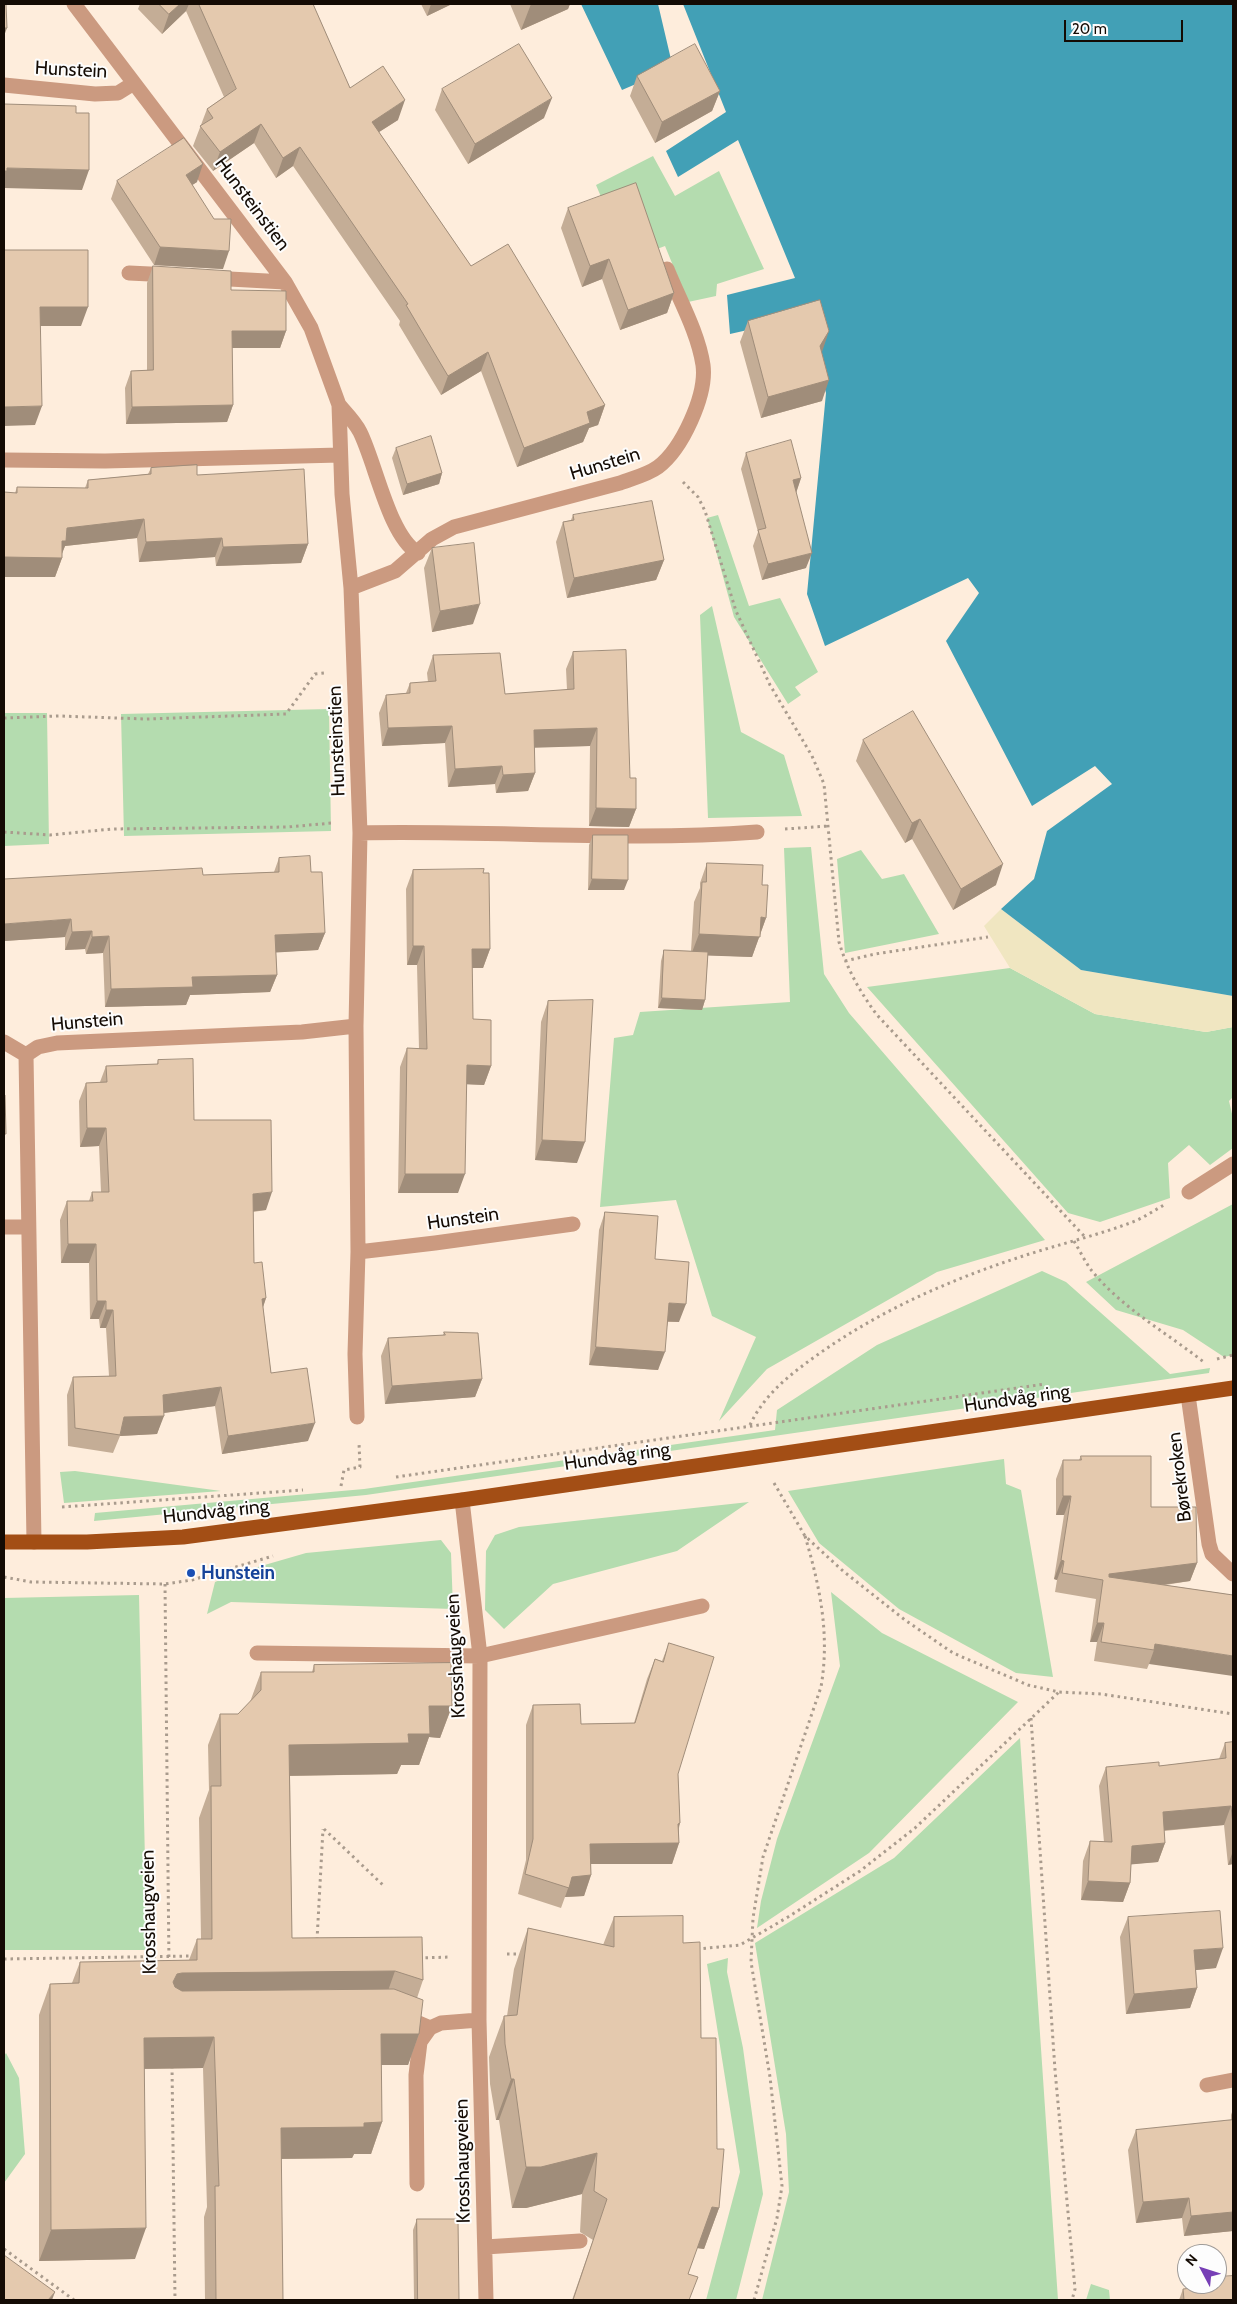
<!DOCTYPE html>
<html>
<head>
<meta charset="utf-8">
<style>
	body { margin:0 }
	#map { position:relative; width:1237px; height:2304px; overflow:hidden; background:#feeddc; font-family:Cabin,sans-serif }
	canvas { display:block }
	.frame { position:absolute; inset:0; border:5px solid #140b04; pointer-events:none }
	.north { position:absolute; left:1177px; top:2244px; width:50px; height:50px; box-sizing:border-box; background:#fdfdfd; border:1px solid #a09c99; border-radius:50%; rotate:310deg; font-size:14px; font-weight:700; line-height:20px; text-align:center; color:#140b04 }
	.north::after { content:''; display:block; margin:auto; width:18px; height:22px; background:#773fb6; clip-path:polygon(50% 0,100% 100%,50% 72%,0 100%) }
	.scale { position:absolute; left:1064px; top:20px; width:119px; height:22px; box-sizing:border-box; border:2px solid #140b04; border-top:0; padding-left:6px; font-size:15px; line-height:18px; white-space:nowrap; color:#140b04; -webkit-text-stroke:4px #fdfdfd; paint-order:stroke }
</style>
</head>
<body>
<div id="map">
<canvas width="1237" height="2304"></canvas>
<div class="frame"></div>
<div class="north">N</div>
<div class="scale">20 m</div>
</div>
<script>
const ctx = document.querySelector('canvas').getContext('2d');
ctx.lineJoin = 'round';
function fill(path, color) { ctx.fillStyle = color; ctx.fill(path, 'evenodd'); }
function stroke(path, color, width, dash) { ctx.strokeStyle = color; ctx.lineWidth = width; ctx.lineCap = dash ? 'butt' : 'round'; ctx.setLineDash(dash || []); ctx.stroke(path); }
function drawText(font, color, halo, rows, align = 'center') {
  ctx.font = font + ' Cabin,sans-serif'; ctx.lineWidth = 4; ctx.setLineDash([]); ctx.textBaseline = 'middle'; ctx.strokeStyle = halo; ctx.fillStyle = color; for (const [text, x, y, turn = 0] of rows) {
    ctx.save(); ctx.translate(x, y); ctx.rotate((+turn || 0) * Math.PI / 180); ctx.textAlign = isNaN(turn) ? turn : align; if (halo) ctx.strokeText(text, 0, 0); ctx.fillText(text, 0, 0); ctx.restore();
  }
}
fill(new Path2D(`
	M653 156 675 196 719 171 764 269 717 284 716 296 688 302 665 246 649 252 607 211 596 185Z
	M718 515 749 606 780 598 818 672 795 687 801 695 788 704 734 617 707 518Z
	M712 606 741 732 784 755 802 816 708 818 700 615Z
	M329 709 331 831 124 836 121 714Z
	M4 713H47L49 844 4 846Z
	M811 847 824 974 849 1013 1045 1240 937 1272 767 1369 719 1421 756 1337 712 1316 676 1200 600 1207 614 1038 633 1035 640 1012 790 1002 784 848Z
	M861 850 882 879 904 874 939 934 845 953 837 859Z
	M1010 968 1095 1014 1206 1032 1233 1027V1097L1229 1101 1233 1118V1148L1210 1165 1189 1145 1168 1163 1170 1198 1100 1222 1068 1213 867 987Z
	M1233 1204V1355L1224 1357 1183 1330 1116 1310 1086 1282Z
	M1042 1271 1066 1282 1170 1374 1210 1368 1209 1373 366 1495 94 1521 95 1513 364 1489 775 1430 777 1410 877 1345Z
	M1004 1459 1006 1484 1021 1490 1053 1677 1016 1673 899 1609 819 1543 788 1491Z
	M75 1471 221 1491 64 1503 60 1472Z
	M749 1502 677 1551 553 1584 504 1629 485 1610 486 1551 495 1535 519 1527Z
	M441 1540 451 1553 453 1609 231 1602 207 1614 215 1582 237 1573 306 1553Z
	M831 1592 882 1633 1018 1702 869 1853 757 1928 761 1901 777 1839 840 1666Z
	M139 1595 147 1950H4V1598Z
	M1020 1738 1058 2300H762L789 2192 786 2134 755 1943 894 1858Z
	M728 1958 727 1972 743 2048 763 2194 736 2300H706L740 2172 707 1964Z
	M6 2053 19 2078 25 2154 4 2183V2056Z
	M1091 2284 1109 2290 1110 2300H1086Z`), '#b4dcaf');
fill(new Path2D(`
	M1001 909 1081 970 1233 996V1027L1206 1032 1095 1014 1010 968 984 926Z`), '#f0e6c1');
fill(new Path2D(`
	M581 4H661H658L673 68 622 90Z
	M683 4H1233V996L1081 970 1001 909 1034 879 1047 831 1112 784 1095 766 1032 806 946 641 979 593 968 578 825 646 807 594 826 393 805 317 730 334 727 295 795 278 738 140 678 177 666 151 726 112Z`), '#42a0b6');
stroke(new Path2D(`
	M683 482 698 497 705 511 736 611 770 685 812 756 824 784 839 942C847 969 860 992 877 1015L1085 1237
	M4 718 59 716 146 719 286 714 315 674 325 673
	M785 829 829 826
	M4 832 50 835 112 829 288 827 332 823
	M845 961 875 954 988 937
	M1074 1241C1080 1251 1085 1262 1092 1271 1122 1308 1167 1333 1205 1363
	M1217 1359 1233 1355
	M750 1425C765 1393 792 1373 820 1353 880 1311 945 1282 1014 1259 1052 1246 1092 1237 1130 1223 1142 1219 1153 1211 1164 1205
	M396 1477 1045 1384
	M774 1483 805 1536 843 1571 905 1620 953 1653 1028 1685 1059 1692 1101 1694 1233 1714
	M341 1486 344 1470 360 1467 359 1443
	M62 1507 303 1490
	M4 1577 31 1582 165 1584 192 1580 273 1556
	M165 1584 169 1965
	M1031 1718 1055 2070 1075 2289 1072 2300
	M324 1829 384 1886
	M317 1940 323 1829
	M697 1949 740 1945 788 1917 860 1871 915 1828 1059 1692
	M507 1954H523
	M419 1958 451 1957
	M4 1959 193 1956
	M172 2066 175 2300
	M4 2249 74 2300
	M754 2300 777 2218 782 2186 770 2077 751 1962 753 1918 763 1857 821 1687C830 1634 820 1587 805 1536`), '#a99b8d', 3, [2.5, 4]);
stroke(new Path2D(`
	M74 4 285 282 311 328 339 405 342 494 351 588 360 833 356 1026 358 1252 355 1354 357 1417
	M4 85 95 94 118 93 134 83
	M129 273 171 275
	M211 278 285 282
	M339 405C346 413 355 422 360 432 376 464 389 536 418 553
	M4 460 105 461 340 455
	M351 588 395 571 432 539 454 527 620 483C633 478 647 475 658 467 682 449 707 395 703 365 698 332 679 299 667 269
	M360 833C493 830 625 842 757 832
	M4 1042 26 1055
	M1189 1192 1233 1164
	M4 1227H28
	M358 1252 435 1243 573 1224
	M1188 1395 1209 1544 1212 1554 1233 1574
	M462 1500 480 1656 479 2020 486 2300
	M34 1542 26 1055 38 1047 57 1043 302 1032 356 1026
	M257 1653 480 1656 702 1606
	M402 2016 430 2028
	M1207 2085 1233 2080
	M417 2184 416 2075 420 2042 430 2028 441 2023 479 2020
	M485 2247 580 2241`), '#cb9a80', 15);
stroke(new Path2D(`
	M4 1542H87L183 1537 462 1500 1233 1388`), '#a34e15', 15);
fill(new Path2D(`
	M140 4H313L350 88 398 120 379 132 471 266 605 405 598 425 589 428 583 442 517 467 481 371 441 395 399 325 400 321 293 166 276 178 254 143 213 171 193 146 207 109 224 97 186 11 162 34 138 9Z
	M421 4H452L427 16Z
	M510 4H570L568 9 521 30Z
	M637 76 720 91 712 111 655 143 630 96Z
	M442 89 544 118 468 164 435 110Z
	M117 181 197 182 192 185 223 269 154 265 111 199Z
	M568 208 674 293 667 313 620 330 602 279 582 287 561 228Z
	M153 266 231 290 286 331 280 348H232L233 405 227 422 126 424 125 388 131 371 147 370V283Z
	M748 321 822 352V401L761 418 740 342Z
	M396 448 442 473 439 484 403 495 392 458Z
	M746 453 801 478 796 493 806 568 762 580 753 546 758 532 741 469Z
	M151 468 197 475 308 544 301 563 216 566 215 557 139 562 137 538 65 546 62 554V558L55 577 15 493 17 487 85 488 88 480 148 474Z
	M573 515 664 560 656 580 567 598 556 542 563 522 571 520Z
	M432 548 473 624 432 632 424 568Z
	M573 652 630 778 636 809 629 827 589 826 590 746 534 747 535 773 528 791 496 793 495 784 448 787 445 743 382 746 379 713 386 695 406 693 410 683 428 682 427 673 433 655 505 694 567 690 566 669Z
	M863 740 996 885 953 910 912 839 905 843 856 761Z
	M593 835 624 890H588L589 845Z
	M279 858 325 933 318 950 276 952 277 975 270 992 190 995 186 1005 105 1007 103 953 86 954 85 949 65 950V937L4 941 203 875 274 872Z
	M707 863 762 885 766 918 752 957 708 955 705 1000 702 1010 658 1008 661 961 664 950 691 951 694 902 700 888V883Z
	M413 870 483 873 490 949 483 968H472L473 1019 491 1066 484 1085 467 1084 458 1193H398L400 1067 407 1048 419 1049 417 965H407L406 889Z
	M548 1001 577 1163 535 1160 541 1022Z
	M158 1060 194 1120 266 1210 253 1212 254 1263 266 1298 263 1307 271 1373 308 1441 222 1454 215 1406 164 1413 157 1434 120 1436 113 1453 68 1446 67 1395 73 1377 109 1376 106 1328H100L99 1319H90L89 1263H61L60 1220 67 1201H89L92 1192H101L99 1146 80 1147 79 1101 86 1083 100 1082 106 1066 157 1064Z
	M605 1212 655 1259 679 1322H668L658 1370 589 1365 599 1230Z
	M444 1332 482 1379 475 1397 385 1404 381 1356 388 1338 443 1335Z
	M1081 1456 1151 1507 1197 1563 1190 1581 1165 1585 1233 1595 1149 1664 1147 1669 1094 1661 1097 1642H1090L1096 1599 1055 1592 1057 1580 1054 1579 1064 1515H1056V1479L1063 1460H1079Z
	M669 1643 678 1774 680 1823 679 1828V1843L672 1864H591V1875L584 1896 565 1897 561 1908 518 1894 526 1860V1725L533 1705 581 1724 634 1723 647 1679 655 1659 662 1661Z
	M314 1665 452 1706 440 1738 429 1737 419 1765H401L397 1774 290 1776 292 1938 422 1937 423 1980 417 1998 419 2034 408 2065H381L382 2122 371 2154H354L352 2158 281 2159 283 2300H205L204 2217 207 2207 203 2068 144 2069 135 2259 39 2261V2015L50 1984 72 1983 80 1962 189 1960 197 1939H201L199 1818 209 1790 208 1745 220 1714H238L250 1702 261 1672H312Z
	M1233 1742V1864L1228 1865 1224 1825 1164 1831 1165 1843 1158 1862 1131 1864 1130 1883 1123 1902 1081 1900 1083 1861 1090 1841 1104 1842 1099 1786 1106 1767 1159 1766 1219 1759 1225 1743Z
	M614 1917 683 1943 701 2038 717 2149 719 2208 704 2249 697 2248 688 2274 689 2300H572L593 2240 580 2232 582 2194 526 2208H512L499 2120H496L490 2084 489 2057 504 2016H507L514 1969 528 1928 603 1945Z
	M1128 1917 1216 1968 1196 1970 1197 1988 1190 2008 1126 2014 1120 1937Z
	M1233 2109V2231L1184 2236 1182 2218 1136 2223 1128 2150 1136 2130 1231 2120V2115Z
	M417 2219 459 2300H414L413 2230Z
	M1189 2284H1217L1233 2300H1179L1183 2289H1188Z`), '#c4ad96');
fill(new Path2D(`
	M180 4H189L186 11 162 34 169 14Z
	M431 4H452L427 16Z
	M531 4H570L568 9 521 30Z
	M4 28H7L4 36Z
	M720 91 712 111 655 143 662 122Z
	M552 98 544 118 468 164 475 144Z
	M405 100 398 120 365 141 372 122Z
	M261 124 254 143 213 171 220 152Z
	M300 147 293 166 276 178 283 158Z
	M203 164 197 182 180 193 186 175Z
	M7 168 89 170 82 190 4 188V171Z
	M160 247 229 251 223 269 154 265Z
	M609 259 602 279 582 287 590 266Z
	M674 293 667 313 620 330 628 310Z
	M40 307H88L81 326H33Z
	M232 331H286L280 348H225Z
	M829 331 822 352 820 346Z
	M488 352 481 371 441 395 448 376Z
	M829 380 822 401 761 418 768 397Z
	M233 405 227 422 126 424 132 407Z
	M605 405 598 425 589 428 583 442 517 467 524 448 587 412Z
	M42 406 35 425 4 426V407Z
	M442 473 439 484 403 495 407 484Z
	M801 478 796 493 793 480Z
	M144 519 137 538 65 546 60 558H62L55 577H4V557L67 528Z
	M222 538 215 557 139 562 146 542Z
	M308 544 301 563 216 566 223 547Z
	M812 553 806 568 762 580 768 564Z
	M664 560 656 580 567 598 574 578Z
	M480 604 473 624 432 632 440 611Z
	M452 726 445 743 382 746 388 728Z
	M597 728 590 746 527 748 534 730Z
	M502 766 495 784 448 787 455 769Z
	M535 773 528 791 496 793 503 775Z
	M596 808 636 809 629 827 589 826Z
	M920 819 912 839 905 843 912 823Z
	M1003 864 996 885 953 910 961 889Z
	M592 879 628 880 624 890H588Z
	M761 917 766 918 752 957 691 955 699 934Z
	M71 919 65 937 4 941V924Z
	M92 931 85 949 65 950 72 932Z
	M325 933 318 950 268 953 275 935Z
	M109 936 103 953 86 954 92 937Z
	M413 946H424L417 965H407Z
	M472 949H490L483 968H465Z
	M277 975 270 992 190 995 186 1005 105 1007 111 989 192 977Z
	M662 998 705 1000 702 1010 658 1008Z
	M467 1065 491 1066 484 1085 460 1084Z
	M87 1128H106L99 1146 80 1147Z
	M542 1140 585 1142 577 1163 535 1160Z
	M405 1174H465L458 1193H398Z
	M272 1192 266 1210 246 1212 253 1194Z
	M68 1244H96L89 1263H61Z
	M266 1298 260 1316 262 1299Z
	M97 1301H106L99 1319H90Z
	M669 1303 686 1304 679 1322 662 1321Z
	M106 1310H113L106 1328H100Z
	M596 1347 665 1352 658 1370 589 1365Z
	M482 1379 475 1397 385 1404 392 1386Z
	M221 1387 215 1406 156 1414 163 1395Z
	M164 1416 157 1434 120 1436 124 1417Z
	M315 1423 308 1441 222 1454 228 1436Z
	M1063 1496H1071L1064 1515H1056Z
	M1061 1560 1064 1561 1057 1580 1054 1579Z
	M1197 1563 1190 1581 1102 1593 1109 1574Z
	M1097 1623H1104L1097 1642H1090Z
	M1155 1644 1233 1656V1676L1149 1664 1154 1650Z
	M429 1706H452L440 1738 429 1737 419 1765H401L397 1774 278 1776 289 1745 408 1734Z
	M1231 1806 1224 1825 1156 1831 1163 1812Z
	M680 1823 673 1843H679L672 1864H583L590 1844Z
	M1165 1843 1158 1862 1125 1865 1132 1846Z
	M1233 1851V1864L1228 1865Z
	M591 1875 584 1896 565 1897 572 1877Z
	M1088 1881 1130 1883 1123 1902 1081 1900Z
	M1223 1948 1216 1968 1187 1971 1194 1950Z
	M395 1971 384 2002 166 2005 173 1982 177 1974 182 1973Z
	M1197 1988 1190 2008 1126 2014 1134 1994Z
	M381 2034H419L408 2065H370Z
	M214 2037 203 2068 132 2069 144 2038Z
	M511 2079H514L499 2120H496Z
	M382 2122 371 2154H354L352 2158 269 2159 281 2128 364 2123Z
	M597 2153 582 2194 526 2208H512L526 2167Z
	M1189 2198 1182 2218 1136 2223 1143 2202Z
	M712 2207 719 2208 704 2249 697 2248Z
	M1233 2212V2231L1184 2236 1191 2216Z
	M146 2228 135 2259 39 2261 51 2230Z
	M55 2292 52 2300H48Z`), '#a08d7a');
const building = new Path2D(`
	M4 4H6L7 28H4Z
	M159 4H180L169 14Z
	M199 4H313L350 88 383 66 405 100 372 122 471 266 508 244 605 405 587 412 590 423 524 448 488 352 448 376 406 305 408 304 300 147 283 158 261 124 220 152 200 126 213 118 207 109 236 89Z
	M519 44 552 98 475 144 442 89Z
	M695 44 720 91 662 122 637 76Z
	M4 104 76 106V113H89V170L7 168V171H4Z
	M184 138 203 164 186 175 214 219H231L229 251 160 247 117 181Z
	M636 183 674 293 628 310 609 259 590 266 568 208Z
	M4 250H88V307H40L42 406 4 407Z
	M153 266 231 271V290L286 291V331H232L233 405 132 407 131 371 153 370Z
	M820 300 829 331 820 346 829 380 768 397 748 321Z
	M431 436 442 473 407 484 396 448Z
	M791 440 801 478 793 480 812 553 768 564 758 530 766 528 746 453Z
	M197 465V475L304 469 308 544 223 547 222 538 146 542 144 519 67 528 66 541H62V558L4 557V492L17 493V487L88 488V480L151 474V468Z
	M652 501 664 560 574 578 563 522 574 520 573 515Z
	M474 543 480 604 440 611 432 548Z
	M626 650 630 778H636V809L596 808 597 728 534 730 535 773 503 775 502 766 455 769 452 726 388 728 386 695 410 693V683L436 681 433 655 500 653 505 694 574 689 573 652Z
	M913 711 1003 864 961 889 920 819 912 823 863 740Z
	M593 835H628V880L592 879Z
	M310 856 311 872H322L325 933 275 935 277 975 192 977 193 987 111 989 109 936 92 937V931L72 932 71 919 4 924V879L202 868 203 875 279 872V858Z
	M707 863 763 865 762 885H768L766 918 761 917 760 937 699 934 702 882H706Z
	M484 869 483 873H489L490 949H472L473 1019 491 1020V1066L467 1065 465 1174H405L407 1048 427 1049 424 946H413V870Z
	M664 950 708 952 705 1000 662 998Z
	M593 1000 585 1142 542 1140 548 1001Z
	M193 1059 194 1120H271L272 1192 253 1194 254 1263 262 1262 266 1298 262 1299 271 1373 307 1368 315 1423 228 1436 221 1387 163 1395 164 1416 124 1417 120 1435 75 1428 73 1377 116 1376 113 1310H106V1301H97L96 1244H68L67 1201H93L92 1192H109L106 1128H87L86 1083 107 1082 106 1066 158 1064V1060Z
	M4 1095H5L6 1134H4Z
	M605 1212 658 1216 655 1259 689 1262 686 1304 669 1303 665 1352 596 1347Z
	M444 1332 478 1333 482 1379 392 1386 388 1338 445 1335Z
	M1081 1456H1151V1507H1196L1197 1563 1109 1574V1577L1233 1595V1656L1155 1644 1154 1650 1101 1642 1104 1623H1097L1103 1580 1062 1573 1064 1561 1061 1560 1071 1496H1063V1460H1081Z
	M669 1643 714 1657 678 1774 680 1823 678 1824 679 1843 590 1844 591 1875 572 1877 569 1888 525 1874 533 1839V1705L580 1704 581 1724 635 1723 655 1659 663 1662Z
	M451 1663 452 1706H429L430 1734H408L409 1743 289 1745 292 1938 422 1937 423 1980 395 1971 182 1973 177 1974 173 1982 175 1987 182 1991 394 1989 423 2000 419 2034H381L382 2122 364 2123V2127L281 2128 283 2300H216L215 2186H219L214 2037 144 2038 146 2228 51 2230 50 1984 79 1983 80 1962 197 1960V1939H212L211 1786H221L220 1714H238L261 1690V1672H314V1665Z
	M1233 1742V1825L1231 1806 1163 1812 1165 1843 1132 1846 1130 1883 1088 1881 1090 1841 1112 1842 1106 1767 1159 1762V1766L1226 1758 1225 1743Z
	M1220 1911 1223 1948 1194 1950 1197 1988 1134 1994 1128 1917Z
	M683 1916V1943L700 1942 701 2038H716L717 2149H724L719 2208 712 2207 688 2274 698 2277 689 2300H573L607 2199 594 2191 597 2153 541 2167H526L514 2079H511L505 2044 504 2016 517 2015 528 1928 614 1947V1917Z
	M1233 2120V2212L1191 2216 1189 2198 1143 2202 1136 2130Z
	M417 2219H458L459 2300H418Z
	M4 2255 55 2292 48 2300H4Z
	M1233 2276V2300H1184L1183 2289 1192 2288V2284H1217V2277Z`);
fill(building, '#e4c9ae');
stroke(building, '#a08d7a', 1);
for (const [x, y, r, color] of [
	[191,1573,5,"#1a4fb4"]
]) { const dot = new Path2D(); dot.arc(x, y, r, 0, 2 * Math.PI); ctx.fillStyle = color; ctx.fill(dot); stroke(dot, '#fdfdfd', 2); }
drawText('19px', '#140b04', '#fdfdfd', [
	["Hunstein",71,70,3],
	["Hunsteinstien",252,204,53],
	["Hunstein",605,464,-17],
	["Hunsteinstien",337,741,-92],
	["Hunstein",87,1022,-5],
	["Hunstein",463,1219,-8],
	["Hundvåg ring",1017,1399,-8],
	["Hundvåg ring",617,1457,-8],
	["Børekroken",1180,1477,-97],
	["Hundvåg ring",216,1512,-6],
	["Krosshaugveien",456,1656,-93],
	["Krosshaugveien",149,1912,-91],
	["Krosshaugveien",463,2161,-91]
]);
drawText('bold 19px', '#164399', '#fdfdfd', [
	["Hunstein",201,1573]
], 'left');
</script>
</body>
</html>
